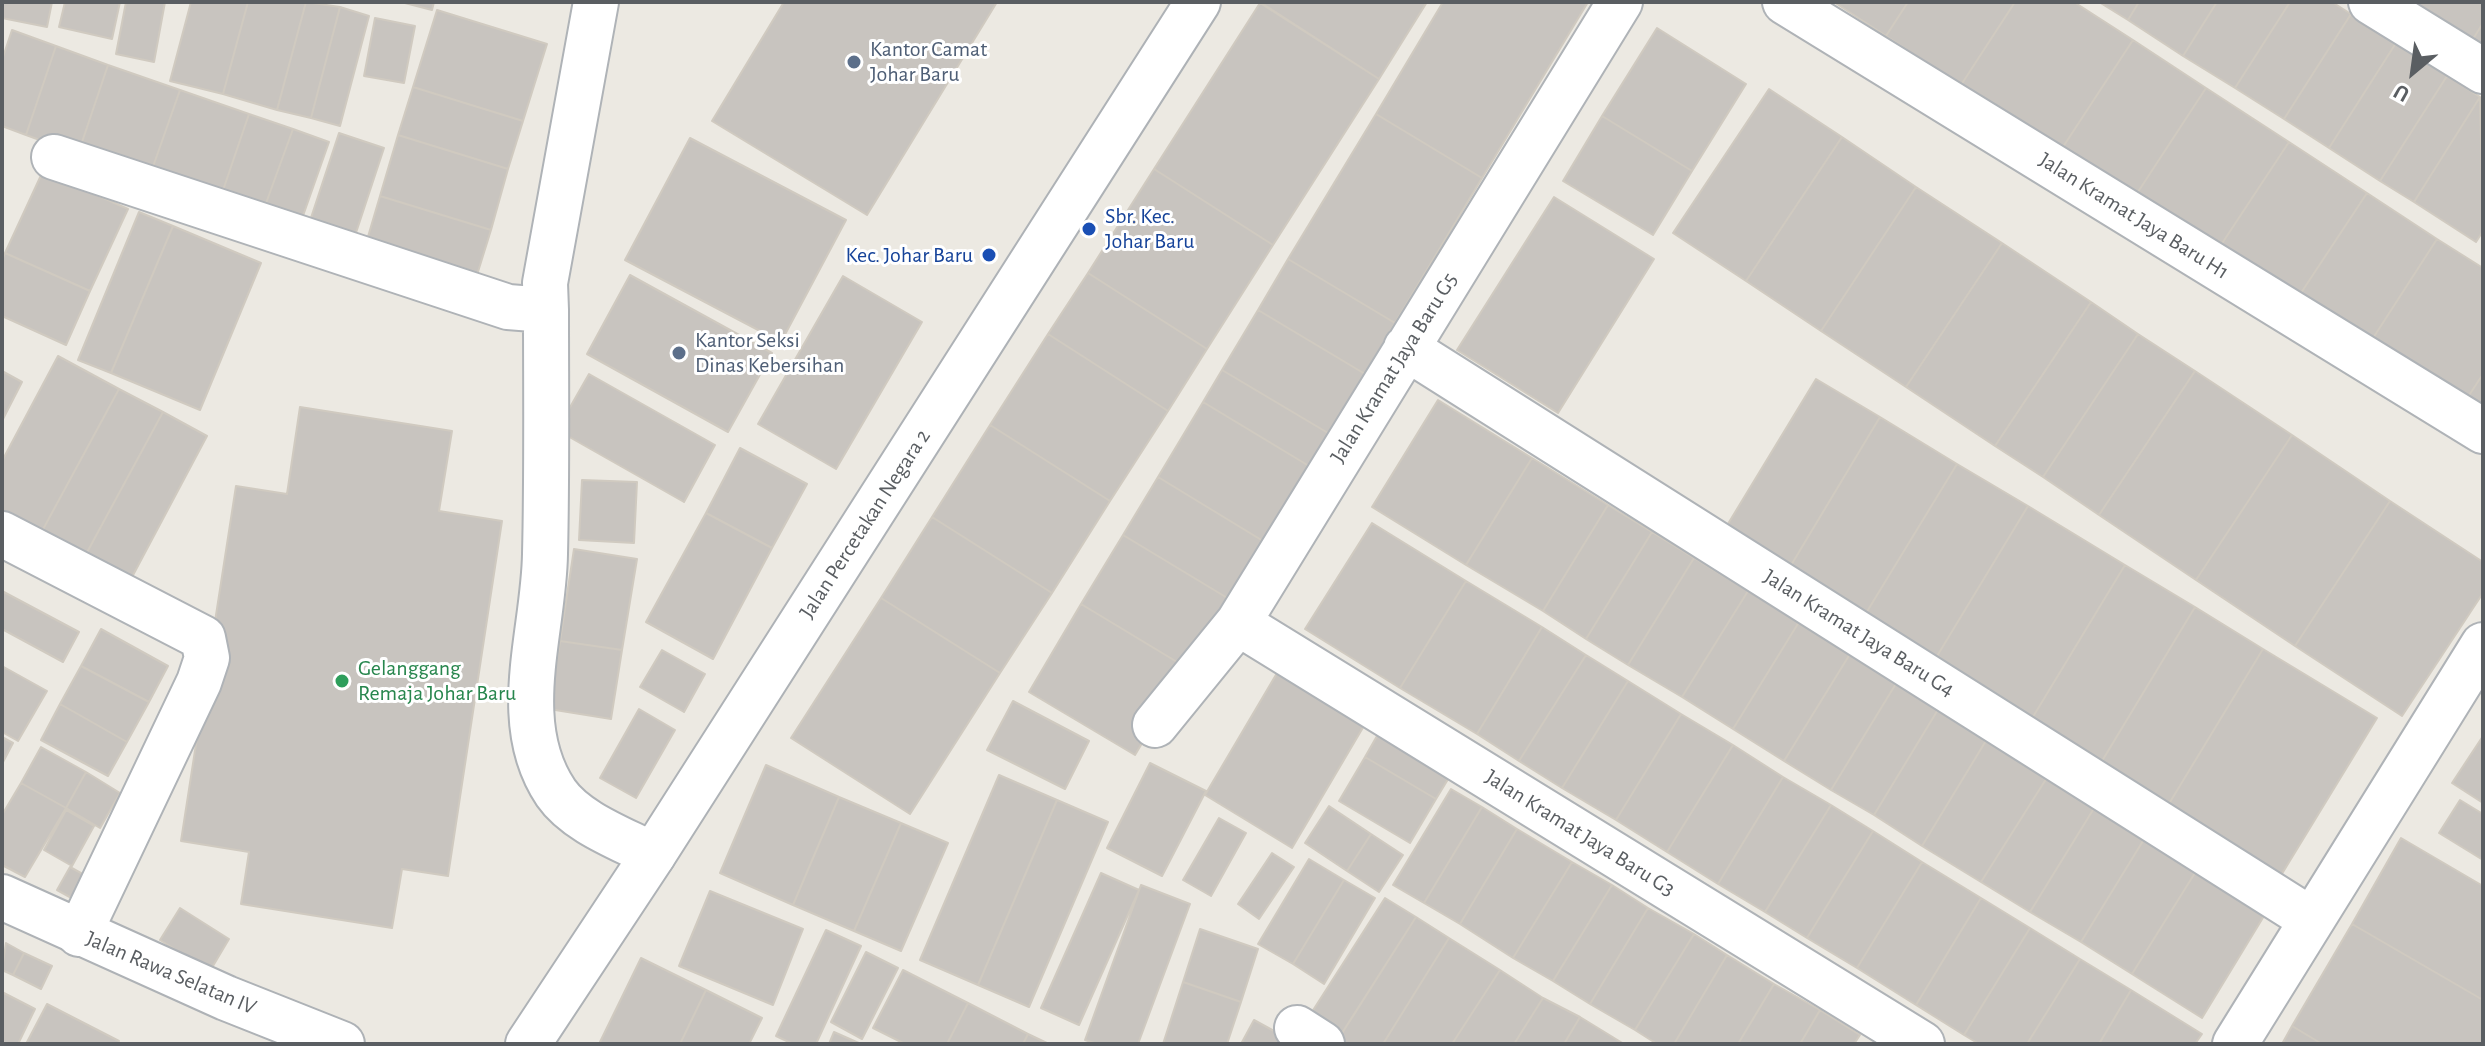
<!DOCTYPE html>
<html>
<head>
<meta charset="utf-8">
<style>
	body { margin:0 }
	#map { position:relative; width:2485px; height:1046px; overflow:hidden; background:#ece9e2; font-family:"Alegreya Sans",sans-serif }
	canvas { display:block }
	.frame { position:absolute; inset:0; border:4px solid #5a5e62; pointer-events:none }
	.north { position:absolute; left:2373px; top:32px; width:80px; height:80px; -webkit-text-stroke:6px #fff; paint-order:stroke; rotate:209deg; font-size:22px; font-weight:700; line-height:32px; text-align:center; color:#5a5e62 }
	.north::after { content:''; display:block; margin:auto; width:28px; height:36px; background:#5a5e62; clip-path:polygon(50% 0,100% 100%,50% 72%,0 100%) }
</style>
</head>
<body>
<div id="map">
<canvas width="2485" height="1046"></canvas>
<div class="frame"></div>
<div class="north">U</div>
</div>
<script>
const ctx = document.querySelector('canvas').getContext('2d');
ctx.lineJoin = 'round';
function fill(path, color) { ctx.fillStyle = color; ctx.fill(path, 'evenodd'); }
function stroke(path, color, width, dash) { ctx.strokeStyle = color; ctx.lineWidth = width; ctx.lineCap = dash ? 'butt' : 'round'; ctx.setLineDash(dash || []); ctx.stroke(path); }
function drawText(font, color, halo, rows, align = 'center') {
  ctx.font = font + ' "Alegreya Sans",sans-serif'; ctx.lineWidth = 6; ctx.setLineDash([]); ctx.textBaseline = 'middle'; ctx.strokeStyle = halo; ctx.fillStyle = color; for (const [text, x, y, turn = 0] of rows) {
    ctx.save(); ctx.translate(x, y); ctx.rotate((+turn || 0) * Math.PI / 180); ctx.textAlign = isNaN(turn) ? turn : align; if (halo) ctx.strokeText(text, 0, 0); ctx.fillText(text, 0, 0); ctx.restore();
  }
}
const building = new Path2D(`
	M2 2H52L47 27 2 18Z
	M65 2H120L112 39 59 27Z
	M126 2H165L154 62 116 54Z
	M191 2H248L223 94 170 81Z
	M248 2H306L277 110 223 94Z
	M306 2 340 7 311 118 277 110Z
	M401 2H434L432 10Z
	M784 2H997L867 215 712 121Z
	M1260 2H1427L1379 79Z
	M1443 2H1588L1482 178 1376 114Z
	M1834 2H1908L1886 36Z
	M1908 2H2015L1961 85 1886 36Z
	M2015 2H2074L2133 40 2061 150 1961 85Z
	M2099 2H2139L2128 20Z
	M2139 2H2217L2183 56 2128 20Z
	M2217 2H2290L2235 88 2183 56Z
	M2290 2H2332L2351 14 2284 119 2235 88Z
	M2420 2H2483V23L2463 55 2408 22Z
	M1260 3 1379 79 1273 245 1154 169Z
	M340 7 369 16 340 126 311 118Z
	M437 10 547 44 523 121 413 87Z
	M2351 14 2396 43 2329 148 2284 119Z
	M375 18 415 26 404 83 364 76Z
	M2483 23V68L2463 55Z
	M1657 28 1746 84 1692 171 1602 116Z
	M12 30 56 46 26 135 2 126V60Z
	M2133 40 2206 88 2134 198 2061 150Z
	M2396 43 2447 76 2380 181 2329 148Z
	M56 46 108 65 78 154 26 135Z
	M108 65 180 90 149 178 78 154Z
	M2447 76 2480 97 2414 202 2380 181Z
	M413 87 523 121 508 169 398 135Z
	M2206 88 2289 142 2217 251 2134 198Z
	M1769 89 1842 137 1746 281 1673 233Z
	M180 90 249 114 219 202 149 178Z
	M2480 97 2483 231 2476 242 2414 202Z
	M249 114 293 129 261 217 219 202Z
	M1376 114 1482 178 1395 323 1288 259Z
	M1602 116 1692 171 1653 235 1563 181Z
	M293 129 329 142 298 230 261 217Z
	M339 133 384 148 349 254 304 239Z
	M398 135 508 169 491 230 380 196Z
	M1842 137 1916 187 1821 331 1746 281Z
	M690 138 846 220 781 342 625 260Z
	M2289 142 2367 193 2295 302 2217 251Z
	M1154 169 1273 245 1207 349 1088 273Z
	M43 171 128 209 90 291 5 253Z
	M1916 187 2002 243 1906 387 1821 331Z
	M2367 193 2437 239 2366 349 2295 302Z
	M380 196 491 230 472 291 362 257Z
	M1554 197 1654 259 1558 413 1457 350Z
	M139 212 173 226 111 373 78 360Z
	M173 226 261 263 200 410 111 373Z
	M2437 239 2483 268V374L2460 409 2366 349Z
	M2002 243 2091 302 1995 446 1906 387Z
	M5 253 90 291 66 345 2 316V261Z
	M1288 259 1395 323 1365 374 1258 310Z
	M1088 273 1207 349 1168 411 1048 334Z
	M630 275 772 353 728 432 587 354Z
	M843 276 922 322 836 469 758 424Z
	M2091 302 2138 334 2043 477 1995 446Z
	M1258 310 1365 374 1328 433 1222 370Z
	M1048 334 1168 411 1110 501 990 425Z
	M2138 334 2195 371 2099 515 2043 477Z
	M58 356 119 389 34 546 2 529V461Z
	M1222 370 1328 433 1309 466 1203 402Z
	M2 371 22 382 2 421Z
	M2195 371 2292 435 2196 580 2099 515Z
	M589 374 715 445 684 502 557 430Z
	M2483 374V425L2460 409Z
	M1816 379 1880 417 1784 577 1720 537Z
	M119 389 163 412 78 569 34 546Z
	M1438 400 1532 458 1466 565 1372 507Z
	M1203 402 1309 466 1263 541 1158 477Z
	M300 407 452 431 439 511 502 521 448 876 402 869 392 928 241 904 249 852 181 841 236 486 287 494Z
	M163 412 207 436 123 594 78 569Z
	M1880 417 1957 464 1860 623 1784 577Z
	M990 425 1110 501 1052 593 932 517Z
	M2292 435 2390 501 2295 646 2196 580Z
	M740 448 807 484 772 548 706 513Z
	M1532 458 1608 505 1543 611 1466 565Z
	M1957 464 2028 506 1931 666 1860 623Z
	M1158 477 1263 541 1229 599 1123 535Z
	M582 480 637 482 634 543 579 540Z
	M2390 501 2483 562V593L2402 716 2295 646Z
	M1608 505 1652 532 1586 639 1543 611Z
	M2028 506 2125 565 2028 725 1931 666Z
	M706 513 772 548 713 659 646 622Z
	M932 517 1052 593 1000 673 881 598Z
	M1372 523 1466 581 1400 688 1305 629Z
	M1652 532 1694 558 1628 665 1586 639Z
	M1123 535 1229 599 1187 668 1081 604Z
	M574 549 637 559 622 650 560 641Z
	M1694 558 1748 591 1682 697 1628 665Z
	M2125 565 2195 607 2099 766 2028 725Z
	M1466 581 1542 627 1477 734 1400 688Z
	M2 591 79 632 63 662 2 629Z
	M1748 591 1799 622 1733 729 1682 697Z
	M881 598 1000 673 910 814 791 738Z
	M1081 604 1187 668 1135 755 1029 692Z
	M2195 607 2263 649 2167 807 2099 766Z
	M1799 622 1850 654 1784 761 1733 729Z
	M1542 627 1586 655 1519 761 1477 734Z
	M101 629 168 666 149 702 81 666Z
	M560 641 622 650 611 719 549 709Z
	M2263 649 2377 718 2280 877 2167 807Z
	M662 650 705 674 684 712 640 687Z
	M1850 654 1897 682 1831 790 1784 761Z
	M1586 655 1628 681 1562 788 1519 761Z
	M2 666 47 691 18 741 2 732Z
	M81 666 149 702 127 742 60 704Z
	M1280 668 1368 719 1292 848 1205 795Z
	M1628 681 1681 714 1616 820 1562 788Z
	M1897 682 1939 708 1874 815 1831 790Z
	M1013 701 1089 741 1065 789 987 750Z
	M60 704 127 742 108 776 41 740Z
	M1939 708 1987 739 1922 846 1874 815Z
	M639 709 675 730 636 798 600 778Z
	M1681 714 1733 745 1667 852 1616 820Z
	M1381 729 1453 771 1436 799 1365 757Z
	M2483 736V803L2452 783Z
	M2 737 13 743 2 764Z
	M1987 739 2048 776 1981 882 1922 846Z
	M1733 745 1783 777 1718 884 1667 852Z
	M41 747 86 772 66 808 21 783Z
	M1365 757 1436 799 1410 843 1339 801Z
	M1150 763 1206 791 1162 876 1107 848Z
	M766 765 839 797 793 905 720 873Z
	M86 772 120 793 100 828 66 808Z
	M999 775 1057 800 978 985 920 960Z
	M2048 776 2096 805 2030 912 1981 882Z
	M1783 777 1831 805 1765 912 1718 884Z
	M21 783 66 808 25 877 2 865V815Z
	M1451 789 1482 807 1424 903 1393 885Z
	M839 797 901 823 854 931 793 905Z
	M1057 800 1108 822 1029 1007 978 985Z
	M2460 800 2483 814V860L2439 833Z
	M1831 805 1873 831 1807 938 1765 912Z
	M2096 805 2146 836 2081 942 2030 912Z
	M1329 806 1371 834 1347 871 1305 843Z
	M1482 807 1517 829 1460 924 1424 903Z
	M66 810 94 826 72 866 44 850Z
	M1219 818 1246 833 1211 896 1183 880Z
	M901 823 948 843 901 951 854 931Z
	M1517 829 1572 862 1513 958 1460 924Z
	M1873 831 1922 862 1857 968 1807 938Z
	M1371 834 1403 855 1379 892 1347 871Z
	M2146 836 2198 868 2132 974 2081 942Z
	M2401 838 2483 886V1000L2352 924Z
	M1272 853 1294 867 1259 919 1238 904Z
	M1309 859 1344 880 1293 964 1258 944Z
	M1572 862 1612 885 1553 981 1513 958Z
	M1922 862 1981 898 1916 1005 1857 968Z
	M70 867 99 883 86 906 57 890Z
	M2198 868 2267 911 2202 1018 2132 974Z
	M1101 873 1139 890 1079 1025 1041 1008Z
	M1344 880 1375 898 1324 984 1293 964Z
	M1141 885 1190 904 1138 1044H1097L1085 1040Z
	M1612 885 1648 908 1590 1004 1553 981Z
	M710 891 803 929 773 1005 679 966Z
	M1385 898 1416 917 1355 1013 1335 1044 1301 1029Z
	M1981 898 2030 928 1964 1035 1916 1005Z
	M180 908 229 939 210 971 160 940Z
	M1648 908 1694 934 1635 1030 1590 1004Z
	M1416 917 1449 938 1383 1044H1335Z
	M2352 924 2483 1000V1044H2322L2292 1026Z
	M2030 928 2080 959 2027 1044H1979L1964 1035Z
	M1200 929 1258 949 1241 1002 1183 982Z
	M826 930 861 946 816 1044H793L776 1036Z
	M1694 934 1727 955 1674 1044H1657L1635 1030Z
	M1449 938 1500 970 1452 1044H1383Z
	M6 943 24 953 13 975 2 970Z
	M866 952 898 968 862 1039 831 1022Z
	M24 953 52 966 41 989 13 975Z
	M1727 955 1774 984 1738 1044H1674Z
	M641 958 706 990 680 1044H599Z
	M2080 959 2131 990 2099 1044H2027Z
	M903 970 968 1003 947 1044H905L873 1028Z
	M1500 970 1543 998 1514 1044H1452Z
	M1183 982 1241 1002 1227 1044H1163Z
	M1774 984 1820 1010 1800 1044H1738Z
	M706 990 762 1018 749 1044H680Z
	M2131 990 2202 1034 2195 1044H2099Z
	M2 992 35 1009 18 1044H2Z
	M1543 998 1580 1017 1564 1044H1514Z
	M968 1003 1028 1034 1023 1044H947Z
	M47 1004 119 1041 118 1044H26Z
	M1820 1010 1860 1035 1854 1044H1800Z
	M1580 1017 1624 1044H1564Z
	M1254 1020 1296 1043 1295 1044H1241Z
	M2292 1026 2322 1044H2282Z
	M834 1032 861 1044H829Z
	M1028 1034 1049 1044H1023Z`);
fill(building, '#c8c4bf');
stroke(building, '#d0cac0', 2);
const street = new Path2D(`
	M1785 2 2483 431
	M2371 2 2483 71
	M54 157 508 307 546 310 545 283 596 2
	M546 310C546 391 547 473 545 554 544 632 508 722 556 793 577 823 623 839 653 855
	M1406 348 2312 920
	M2 534 203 638 207 658 199 682 79 934
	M1238 623 1922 1044
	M1155 725 1238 623 1620 2
	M1297 1028 1322 1044
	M2235 1044 2483 645`);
const secondary = new Path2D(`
	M2 897 226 998 342 1044
	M528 1044 653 855 1198 2`);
stroke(street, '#afb3b7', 48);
stroke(secondary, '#aeb2b6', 48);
stroke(street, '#fff', 44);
stroke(secondary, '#fff', 44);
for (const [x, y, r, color] of [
	[854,62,8,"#5c6f8a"],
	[1089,229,8,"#1a4fb4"],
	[989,255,8,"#1a4fb4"],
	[679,353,8,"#5c6f8a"],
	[342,681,8,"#2e9e5b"]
]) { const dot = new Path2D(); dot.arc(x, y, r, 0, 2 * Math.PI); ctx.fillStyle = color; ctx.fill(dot); stroke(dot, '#fff', 3); }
drawText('22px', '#4e5e75', '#fff', [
	["Kantor Camat",870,49],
	["Johar Baru",870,74],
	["Kantor Seksi",695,340],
	["Dinas Kebersihan",695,365]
], 'left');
drawText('22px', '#164399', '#fff', [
	["Sbr. Kec.",1105,216],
	["Johar Baru",1105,241],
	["Kec. Johar Baru",973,255,"right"]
], 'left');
drawText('22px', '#5a5e62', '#fff', [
	["Jalan Kramat Jaya Baru H1",2134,216,32],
	["Jalan Kramat Jaya Baru G5",1394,368,-58],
	["Jalan Percetakan Negara 2",865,524,-57],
	["Jalan Kramat Jaya Baru G4",1859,633,32],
	["Jalan Kramat Jaya Baru G3",1580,833,32],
	["Jalan Rawa Selatan IV",171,973,23]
]);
drawText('22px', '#27864d', '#fff', [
	["Gelanggang",358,668],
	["Remaja Johar Baru",358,693]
], 'left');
</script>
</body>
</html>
